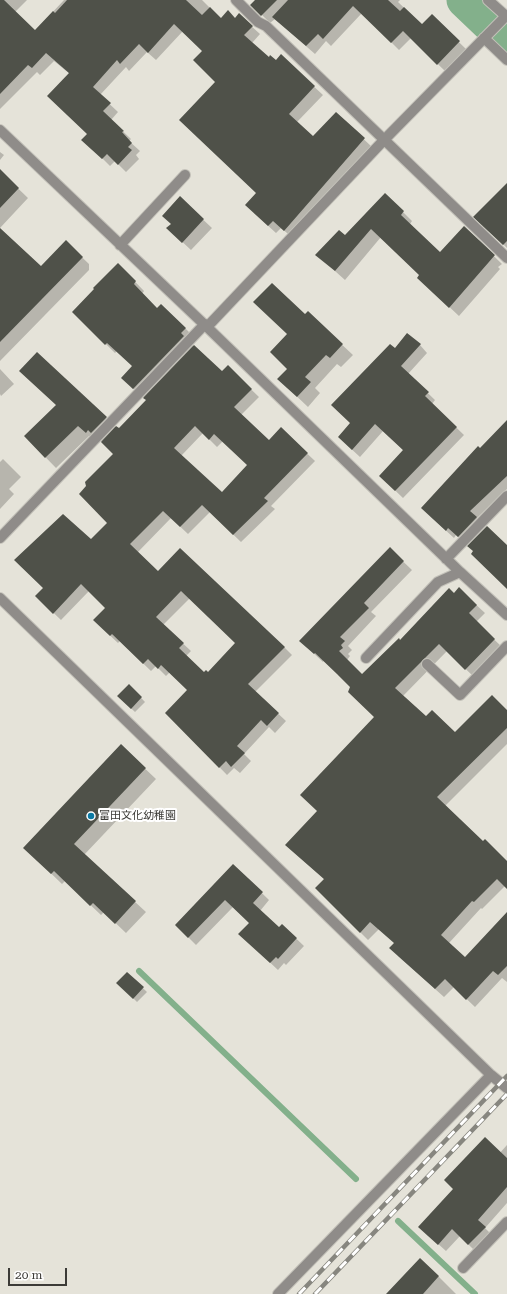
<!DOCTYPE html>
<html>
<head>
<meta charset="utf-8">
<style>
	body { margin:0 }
	#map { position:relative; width:507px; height:1294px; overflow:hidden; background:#e5e3d9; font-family:"Roboto Serif",serif }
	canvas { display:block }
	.scale { position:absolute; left:8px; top:1268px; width:59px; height:18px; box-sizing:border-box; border:2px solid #3c3b37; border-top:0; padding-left:5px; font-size:12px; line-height:14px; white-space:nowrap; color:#3c3b37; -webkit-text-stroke:3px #fff; paint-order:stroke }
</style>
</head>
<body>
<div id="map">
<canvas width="507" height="1294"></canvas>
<div class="scale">20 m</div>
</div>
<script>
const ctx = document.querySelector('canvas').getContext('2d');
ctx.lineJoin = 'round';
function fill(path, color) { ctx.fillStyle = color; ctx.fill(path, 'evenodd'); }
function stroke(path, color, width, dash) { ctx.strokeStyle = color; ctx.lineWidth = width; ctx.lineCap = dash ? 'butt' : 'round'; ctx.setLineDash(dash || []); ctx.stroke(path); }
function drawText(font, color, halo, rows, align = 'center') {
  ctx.font = font + ' "Roboto Serif","Noto Sans JP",serif'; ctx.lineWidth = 4; ctx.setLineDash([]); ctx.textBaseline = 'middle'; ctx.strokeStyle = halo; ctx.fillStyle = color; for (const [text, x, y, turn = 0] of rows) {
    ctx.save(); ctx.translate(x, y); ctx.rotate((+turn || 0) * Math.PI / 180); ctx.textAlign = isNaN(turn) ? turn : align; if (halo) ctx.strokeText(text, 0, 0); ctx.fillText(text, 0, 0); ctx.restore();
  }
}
fill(new Path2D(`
	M0 0H27L15 12 35 31 64 0H202L221 19H235L239 15 260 34 252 43 269 58 276 62 281 56 323 95 297 122 313 138 336 113 372 147 293 238 281 228 276 233 254 213 257 193 217 82 203 51 183 31 156 60 147 52 129 71 126 67 100 95 118 112 111 120 131 139 129 141 140 151 136 155 139 159 126 172 115 161 110 166 91 147 70 74 54 61 40 75 37 72 0 109Z
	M257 0H400L398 2 422 25 432 16 467 50 446 72 411 38 399 50 362 13 331 46 326 41 315 54 275 19 270 23 252 5Z
	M0 152 4 155 0 160Z
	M0 171 28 198 0 228Z
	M507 189V248L475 217Z
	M180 198 212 228 191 250 176 236Z
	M403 212 412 221 410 224 440 253 465 228 502 264 498 267 500 269 459 316 428 287 421 275 381 237 345 280 317 255 345 236Z
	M0 229 41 268 66 242 89 264V270L0 361Z
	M118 264 144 291 142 294 157 309 185 328 194 337 189 342 194 347 222 373 228 367 259 397 241 415 269 441 281 429 315 461 271 506 275 509 241 542 210 512 188 534 171 518 137 553 158 573 284 647 292 655 255 692 286 721 275 733 269 727 244 754 251 761 240 773 234 768 227 775 167 713 189 690 170 672 166 676 156 666 151 671 120 641 118 643 102 628 106 608 89 591 61 620 36 596 108 523 114 454 100 440 97 443 89 436 56 468 25 436 106 418 119 430 147 400 131 387 133 366 117 351 115 353 73 312ZM203 433 217 447 223 441 248 465 222 493 181 456ZM190 598 237 643 208 673H204L186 656 191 651 163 625Z
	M308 313 353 355 341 367 337 364 315 388 320 393 308 407 289 389V369L305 316Z
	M420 345 427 353 408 374 435 400 432 404 464 435 403 498 380 476 404 451 383 431 360 457 347 445 351 424 395 350Z
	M0 369 14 384 1 396 0 394Z
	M507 421V489L477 518 484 525 466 544 456 535 454 538 430 516 480 450Z
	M3 459 21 477 9 489 14 494 0 509V462Z
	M390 549 412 570 371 612 376 616 348 646 352 650 348 654 350 656 347 660 362 676 459 589 485 613 476 622 503 648 474 677 447 651 403 696 426 717 455 733 507 711V744L445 806 483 843 507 862V888L505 886 482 909 481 908 449 943 465 958 507 913V982L502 978 475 1007 454 987 444 997 398 956 395 943 379 929 368 940 316 888 325 880 295 853 318 811 376 717 351 687 324 660 323 662 309 649Z
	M129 685 145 702 135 712 118 696Z
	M121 746 156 779 84 855 146 912 126 933 104 912 101 915 65 881 62 884 35 858Z
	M233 865 269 900 260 911 279 929 282 925 304 946 286 965 284 963 278 970 247 941 250 923 233 907 196 945 176 925Z
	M127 973 147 992 137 1002 118 983Z
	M507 1145V1203L485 1228 492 1235 476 1252 460 1236 446 1251 427 1234Z
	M420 1260 439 1277 456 1294H387Z`), '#0003');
stroke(new Path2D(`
	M139 971 356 1179
	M398 1221 475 1294`), '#83b08b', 6);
stroke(new Path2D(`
	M464 0 507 41`), '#83b08b', 35);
fill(new Path2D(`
	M0 0H4L35 30 53 11 55 13 67 0H186L202 15 210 7 221 18 228 10 235 18 239 13 253 26 244 35 269 57 270 55 276 60 281 54 315 86 289 114 313 136 336 112 365 138 284 231 273 221 268 226 245 205 256 193 179 120 215 82 193 60 202 51 174 24 148 53 139 44 120 64 117 60 93 87 111 103 103 111 124 131 122 132 132 143 128 147 132 150 118 165 107 154 102 159 81 140 87 134 47 96 69 73 46 53 32 68 28 65 0 94Z
	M255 0H277L261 16 250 5Z
	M288 0H388L400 11 404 7 422 24 432 14 460 41 437 65 403 31 391 43 353 6 323 39 318 34 306 46 272 17Z
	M0 169 19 188 0 208Z
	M507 183V241L503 245 473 217Z
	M385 193 404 211 401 215 440 252 464 226 495 255 449 308 417 278 419 275 371 229 335 271 315 255 339 230 345 235Z
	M180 196 204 219 182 243 166 228 171 224 162 216Z
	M0 228 41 266 66 240 83 257 0 342Z
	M118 263 136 281 134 284 157 308 161 304 186 328 181 333 184 336 133 389 121 378 132 366 107 343 105 345 72 312 94 289 93 288Z
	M272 283 305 314 308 311 343 344 330 358 326 355 305 377 311 382 297 397 277 379 287 369 270 352 287 334 253 302Z
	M407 333 421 344 401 366 429 392 425 396 457 427 395 491 379 476 403 450 375 424 352 450 338 437 350 423 331 405 390 344 395 348Z
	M194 345 222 371 228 365 252 389 234 407 269 440 281 427 308 453 264 498 268 501 233 535 202 505 180 527 163 511 130 544 158 571 180 548 285 647 248 684 279 713 267 726 261 720 237 746 245 753 231 767 226 761 219 768 165 713 187 690 161 665 158 669 148 659 143 664 112 634 110 636 93 620 105 608 81 584 53 614 35 596 43 588 14 560 63 514 91 539 107 523 79 494 86 486 85 482 113 454 101 442 116 426 119 428 146 400 143 398ZM195 426 209 440 214 434 247 465 222 492 174 448ZM181 591 235 643 208 672 206 670 204 672 179 648 184 643 156 617Z
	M37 352 107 417 91 433 88 430 86 433 78 426 45 458 24 436 56 405 19 371Z
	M507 420V476L470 511 477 517 458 537 448 528 446 531 421 508 478 446 480 448Z
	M487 526 507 545V589L471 554 473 551 467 546Z
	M390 547 404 561 364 603 369 608 340 637 345 641 341 645 343 648 339 651 362 674 399 638 400 640 449 588 454 593 459 587 477 605 469 613 495 639 465 670 439 644 395 688 426 716 432 710 455 732 492 695 507 710V728L437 797 483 841 485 839 507 861V889L497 879 474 902 472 901 441 935 465 957 507 912V966L498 975 493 971 466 1000 445 979 435 989 389 948 394 943 370 922 360 933 315 888 324 879 285 845 317 811 300 795 374 717 348 692 350 687 337 674 315 653 314 654 299 641Z
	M129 684 142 697 131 709 117 696Z
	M121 744 146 768 74 844 136 901 115 924 93 903 90 906 54 871 51 874 23 848Z
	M233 864 263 892 253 903 279 927 282 924 297 938 278 959 276 957 270 963 238 934 249 923 225 900 188 938 175 925Z
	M127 972 144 987 133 999 116 983Z
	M485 1137 507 1158V1187L478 1220 486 1227 468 1245 452 1229 438 1245 418 1227 453 1189 444 1180Z
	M420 1258 439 1276 423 1294H386Z`), '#4f5149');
const minor = new Path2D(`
	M236 0 258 22 266 26 507 258
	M488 0 507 17
	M484 38 507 60
	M0 130 207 327 460 572 507 615
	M120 245 185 175
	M207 327 384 140 506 16
	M0 538 205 324
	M446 559 507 496
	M0 598 491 1075 507 1088
	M366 658 438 582 460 572
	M427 664 460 695 507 646
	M463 1268 507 1222
	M278 1294 491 1075`);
stroke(minor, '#c3c1b9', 12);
stroke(minor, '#8f8c89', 10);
const rail = new Path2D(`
	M299 1294 507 1076
	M315 1294 507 1094`);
stroke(rail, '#87867f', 4.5);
stroke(rail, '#fff', 3, [9]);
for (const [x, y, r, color] of [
	[91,816,4,"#0c7aa4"]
]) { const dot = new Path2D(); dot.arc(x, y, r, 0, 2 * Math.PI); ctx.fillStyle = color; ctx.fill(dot); stroke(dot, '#fff', 1.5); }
drawText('11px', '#3c3b37', '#fff', [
	["富田文化幼稚園",99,816]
], 'left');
</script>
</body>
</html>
